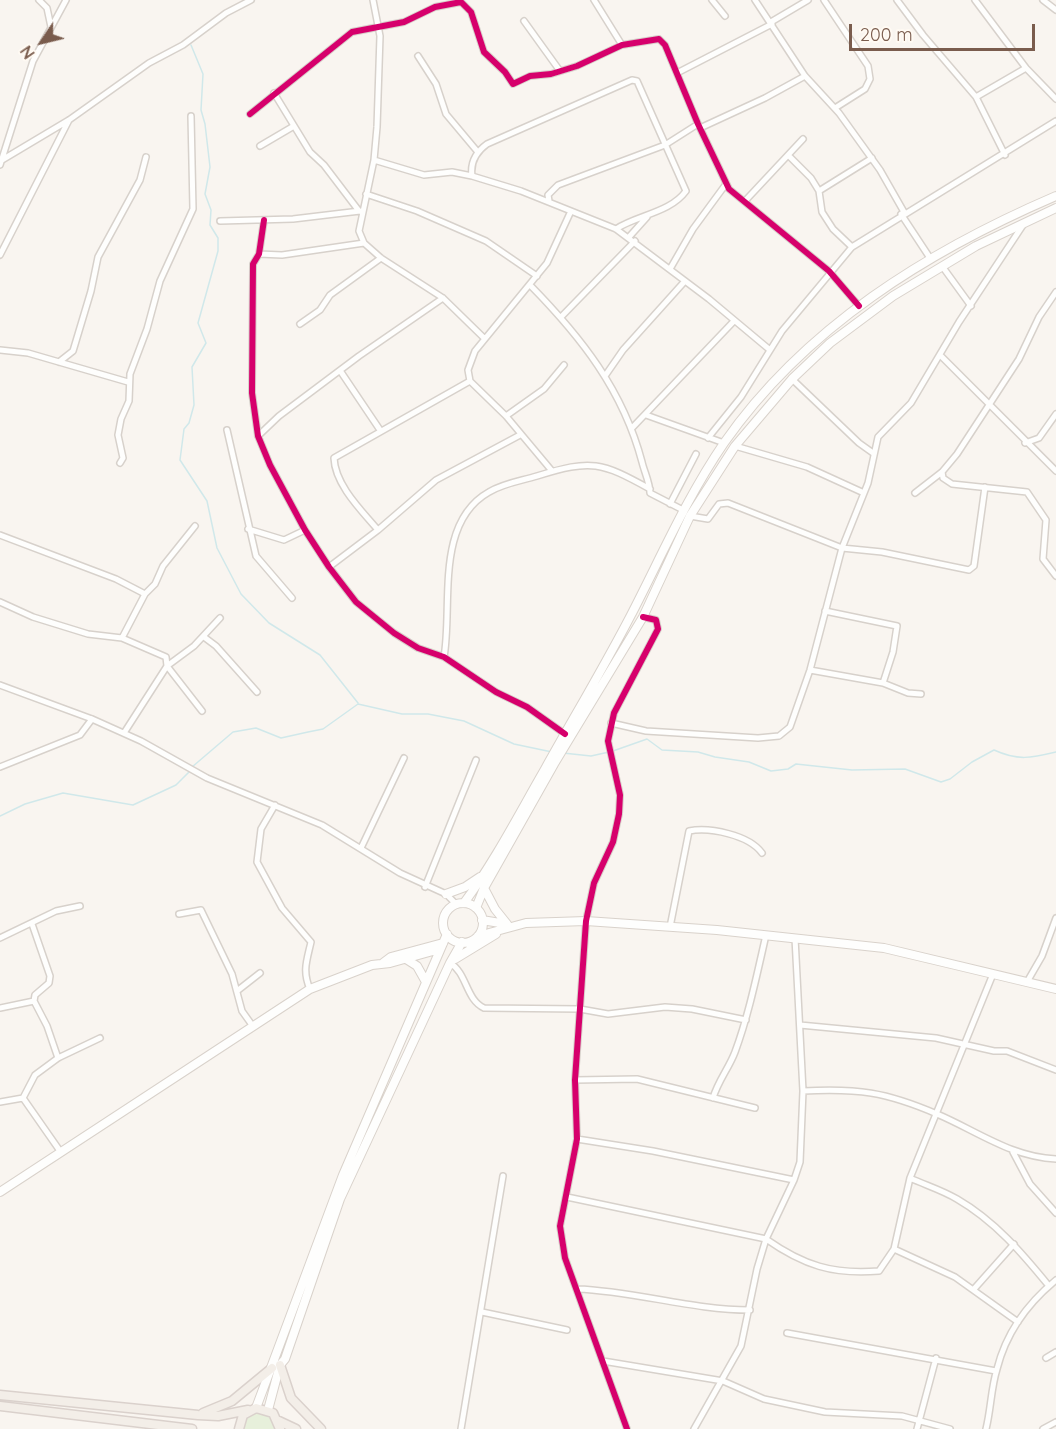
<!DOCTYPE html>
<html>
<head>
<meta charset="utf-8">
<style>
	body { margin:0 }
	#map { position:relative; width:1056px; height:1429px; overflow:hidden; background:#f9f5f0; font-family:Quicksand,sans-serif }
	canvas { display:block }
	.north { position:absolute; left:12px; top:12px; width:60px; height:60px; -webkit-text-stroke:4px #fffaf3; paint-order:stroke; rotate:235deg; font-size:16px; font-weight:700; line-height:24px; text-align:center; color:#7a5c4d }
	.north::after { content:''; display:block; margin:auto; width:21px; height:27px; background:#7a5c4d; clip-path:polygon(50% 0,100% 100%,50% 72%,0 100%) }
	.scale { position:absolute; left:849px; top:24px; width:186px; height:27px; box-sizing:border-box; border:3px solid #7a5c4d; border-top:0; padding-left:8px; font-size:18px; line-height:21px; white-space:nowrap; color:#7a5c4d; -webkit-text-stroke:4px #fffaf3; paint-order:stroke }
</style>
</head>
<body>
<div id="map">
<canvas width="1056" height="1429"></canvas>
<div class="north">N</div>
<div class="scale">200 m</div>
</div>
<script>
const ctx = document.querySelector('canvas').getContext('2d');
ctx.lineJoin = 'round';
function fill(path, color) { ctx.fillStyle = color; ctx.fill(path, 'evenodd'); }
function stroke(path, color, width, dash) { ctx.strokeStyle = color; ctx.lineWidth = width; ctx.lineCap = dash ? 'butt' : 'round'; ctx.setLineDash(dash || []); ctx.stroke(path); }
fill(new Path2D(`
	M254 1412 270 1414 277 1429H243L246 1419Z`), '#e7f0db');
stroke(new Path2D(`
	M191 45 203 74 201 110 205 124 210 167 205 194 211 210 210 225 218 238V251L198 323 206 343 192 367 194 405 189 423 184 429 180 460 207 501 217 548 241 594 269 623 320 655 358 703
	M613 751 647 739 662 750 698 752 715 757 749 762 771 771 788 769 796 764 852 770 905 769 941 782 950 779 972 762 994 750C1018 761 1031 758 1056 752
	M563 753 591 756 609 752
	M192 767 233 732 256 728 281 738 308 732 323 729 358 704 402 714H428L464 721 514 744 552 752
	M0 816 25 804 63 793 133 805 176 785 190 771`), '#d0e8ea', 1.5);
const minor = new Path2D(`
	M39 0 47 8 51 27
	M373 0 380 36 377 127 374 160 359 231 364 243 381 258 443 298 484 338
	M594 0 622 45
	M712 0 725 16
	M755 0 805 76 839 113 880 170 904 212
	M824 0 868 66 870 79 865 89 835 108
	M897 0 923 35 976 97 1005 155
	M975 0 1026 68 1056 99
	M1043 0 1056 10
	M524 21 560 71
	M771 22 808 0
	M418 56 436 84 446 114 477 151
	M677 73 772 24
	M274 93 310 152 324 165 359 211
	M976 97 1026 68
	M250 114 352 32 404 22 435 7 461 2 471 12 484 52 505 72 513 84 530 76 551 74 577 66 622 45 659 39 665 45 698 124 729 189 829 271 859 306
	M700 128 765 98 805 76
	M260 146 294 126
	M790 157 811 178 819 191 822 212 833 229 852 247
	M2 160 69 120 149 63 183 45 226 13 251 0
	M374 160 424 175 452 172 472 176 521 191 616 229 709 299 770 350
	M0 165 33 61 66 0
	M472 176C470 162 476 152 487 144L632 80 637 81 686 191C670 213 637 215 616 229
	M819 191 872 158
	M366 194 417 211 486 241 537 276
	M549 201 548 195 558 185 665 145 698 124
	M745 201 803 139
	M901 214 930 258
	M264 220 259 254 253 264 252 393 258 436 270 465 305 530 329 567 356 602 394 633 418 648 444 657 496 692 527 707 565 734
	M220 221 293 219 360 211
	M629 237 647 217
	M259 254 282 255 364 243
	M0 255 69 120
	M942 266 971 306
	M670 269 693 229 726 184
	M530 285C581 337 623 390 642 462 644 471 650 483 650 493L683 510
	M562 316 635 241
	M300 324 320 310 330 295 381 258
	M0 350 28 353 128 382
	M940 355 1056 471
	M59 362 73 351 91 291 98 257 140 180 146 157
	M341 372 380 430
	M605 376 623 350 685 281
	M792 379 859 443 873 453
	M646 415 724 443
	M506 416 544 389 564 365
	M632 428 734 321
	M227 430 256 556 292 598
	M258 436 279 416 359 356 443 298
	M708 438 741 397 782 331 852 247 1056 121
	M1025 443 1039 438 1056 414
	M735 446 807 467 864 493
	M120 463 123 458 118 435 121 419 129 401 130 374 147 329 160 281 193 209 191 116
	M552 471 506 416 470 381 468 370 475 351 547 263 571 211
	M942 472 943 478 952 484 1027 492 1046 520 1043 559 1056 576
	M915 493 942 472 957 454 1019 359 1039 317 1056 292
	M670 504 696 454
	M690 516 708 519 719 504 728 503 842 548 882 552 969 570 974 566 985 487
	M248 529 284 540 305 530
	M378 530C362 511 335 485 334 458L470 381
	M0 535 116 579 145 594
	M329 567 378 530 436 480 520 435
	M0 602 33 617 88 634 122 638 166 657 167 666 202 711
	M825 611 897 626 893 652 883 683
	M204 637 216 646 257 692
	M122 638 145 594 155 584 163 566 195 526
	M444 657C453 606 434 523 489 492 504 483 521 481 537 476 592 459 601 462 650 489
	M810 670 883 683 908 693 921 694
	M0 685 92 719 141 741 207 778 322 825 400 873 446 894 455 903
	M611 723 646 731 758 738 779 736 790 727 810 670 842 548 868 483 878 437 911 403 959 322 1023 225
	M124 733 167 666 194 646 220 618
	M0 767 80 735 92 719
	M275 805 261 829 257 862 282 908 311 942C307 960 302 971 310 989
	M361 848 404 758
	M425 887 476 760
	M179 914 201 910 232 974 242 1011 252 1025
	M32 924 50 976 49 983 35 995 34 1001
	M670 927 689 831C710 827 749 835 762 853
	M0 938 56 911 80 906
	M450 963C467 973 466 1000 484 1008L580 1009 608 1014 665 1007 692 1009 746 1020
	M1027 982 1042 956 1056 918
	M237 991 260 973
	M34 1001 47 1026 58 1058
	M0 1008 34 1001
	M800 1025 936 1038 994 1051H1007L1056 1070
	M575 1080 637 1079 755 1108
	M803 1091C857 1088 886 1092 937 1114 977 1131 1011 1157 1056 1159
	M23 1098 35 1075 58 1058 100 1038
	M23 1098 60 1151
	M713 1098C718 1081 729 1068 735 1052 749 1014 757 974 766 935
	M0 1102 23 1098
	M577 1139 653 1151 794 1180
	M1013 1152 1030 1184 1056 1213
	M910 1178C925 1185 942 1190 957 1199 995 1221 1022 1253 1049 1286
	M567 1197 766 1239C803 1265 833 1275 879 1271L894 1249 910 1178 993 974
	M894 1249 955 1277 1018 1322
	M577 1289C635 1291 692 1310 750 1310
	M974 1289 1014 1244
	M482 1312 567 1330
	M787 1333 996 1371
	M1046 1358 1056 1352
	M603 1361 723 1381 764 1399 825 1412 902 1416 950 1429
	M461 1429 503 1176
	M627 1429 565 1258 560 1226 577 1139 575 1080 586 921 594 883 613 842 619 814 620 795 608 741 614 713 658 629 656 620 643 617
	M694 1429 741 1346 757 1269 766 1239 794 1180 800 1162 803 1091 795 938
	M917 1429 936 1358
	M986 1429C991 1409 991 1388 997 1369 1006 1333 1028 1303 1056 1280
	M1043 1429 1056 1422`);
const secondary = new Path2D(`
	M484 888 495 909 507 924
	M446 894 465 887 480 877
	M464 903C495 861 519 814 545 769 574 717 604 667 631 615 661 557 687 497 724 443 805 327 928 251 1056 196
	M443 923a20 20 0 1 1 40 0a20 20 0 1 1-40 0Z
	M476 908 484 888 554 764 643 617 690 516 735 446 792 379 830 343 893 296 976 246 1056 208
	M482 920 506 924
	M478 936 526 923 586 921 717 930 884 948 1056 989
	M406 959 417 966 426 982
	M455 959 496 934
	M383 963 391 957 443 943
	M0 1192 310 989 372 965 390 963 440 949
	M256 1408 343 1175 447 934
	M268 1410 280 1365 285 1359 340 1199 450 963 462 942`);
const primary = new Path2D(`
	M280 1365 291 1398 321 1429
	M0 1395 198 1415 218 1416 248 1410
	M0 1406 192 1429
	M203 1413 232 1401 272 1368
	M279 1421 296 1429
	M239 1429 243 1415 256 1408 273 1413 280 1429`);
stroke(minor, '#d7d1cb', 8);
stroke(secondary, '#d9d2cb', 10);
stroke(primary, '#dad1cc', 11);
stroke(minor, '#fefefd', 5);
stroke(secondary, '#fefefd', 8);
stroke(primary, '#f3eee8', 8);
stroke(new Path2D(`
	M250 114 352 32 404 22 435 7 461 2 471 12 484 52 505 72 513 84 530 76 551 74 577 66 622 45 659 39 665 45 698 124 729 189 829 271 859 306
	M264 220 259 254 253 264 252 393 258 436 270 465 305 530 329 567 356 602 394 633 418 648 444 657 496 692 527 707 565 734
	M627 1429 565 1258 560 1226 577 1139 575 1080 586 921 594 883 613 842 619 814 620 795 608 741 614 713 658 629 656 620 643 617`), '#d6006c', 6);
</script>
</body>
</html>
